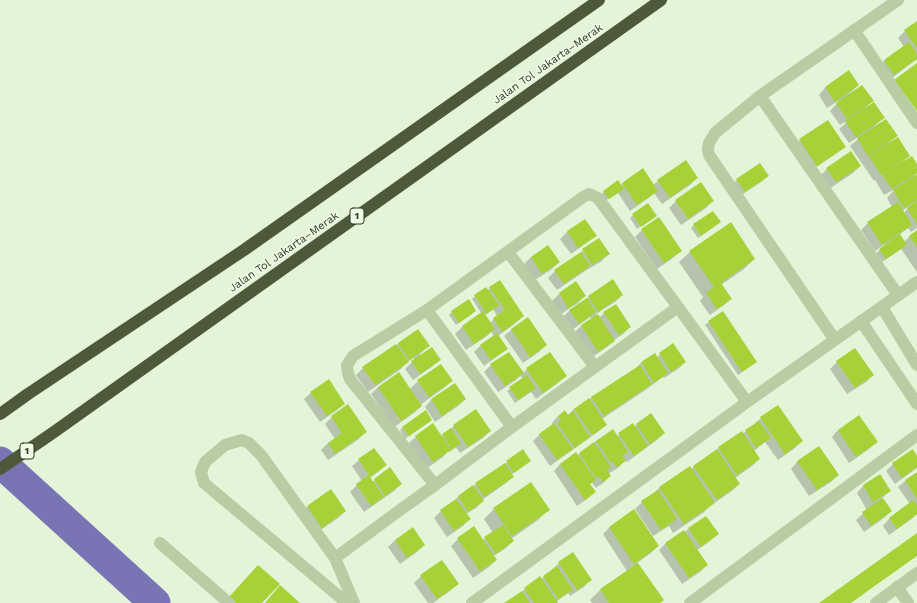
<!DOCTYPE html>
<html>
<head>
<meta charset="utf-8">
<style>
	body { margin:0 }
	canvas { display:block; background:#e4f4d8 }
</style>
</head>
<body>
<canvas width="917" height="603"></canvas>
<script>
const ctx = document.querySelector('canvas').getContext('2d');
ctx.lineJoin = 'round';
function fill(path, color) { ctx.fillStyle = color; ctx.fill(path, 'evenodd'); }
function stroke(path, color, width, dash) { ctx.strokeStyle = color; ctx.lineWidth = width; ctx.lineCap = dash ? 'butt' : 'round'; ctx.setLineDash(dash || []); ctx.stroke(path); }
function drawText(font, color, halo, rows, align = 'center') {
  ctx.font = font + ' "Work Sans",sans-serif'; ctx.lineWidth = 3; ctx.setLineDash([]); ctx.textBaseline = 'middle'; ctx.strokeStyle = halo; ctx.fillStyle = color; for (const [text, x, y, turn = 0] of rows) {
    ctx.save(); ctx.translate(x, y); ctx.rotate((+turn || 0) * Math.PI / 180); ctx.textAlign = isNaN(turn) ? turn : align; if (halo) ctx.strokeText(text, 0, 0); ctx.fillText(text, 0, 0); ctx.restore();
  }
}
fill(new Path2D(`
	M917 23V60L915 61H914L887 82 877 68 884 61 904 47 898 38 905 31Z
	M849 71 858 85 848 95 872 101 865 108 883 118 875 126 896 136 889 143 909 156 903 161 917 166V173L913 177 917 176V228L911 232 908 228 899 235 904 242 910 236 917 231V272L901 249 882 262 876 253 886 245 885 244 875 251 861 230 868 223 892 207 887 198 895 189 884 195 875 180 874 181 850 146 858 139 857 138 849 143 839 129 846 123 845 122 840 125 830 111 840 100 827 108 819 95 825 88ZM908 207V208L904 213 902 211Z
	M828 122 844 147 837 153 809 172 793 147 800 140Z
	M760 164 768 176 761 182 737 198 730 187 737 180Z
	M860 166 853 173 829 189 820 176 827 169Z
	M697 178 690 185 662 204 654 193 650 197 630 211 618 193 605 201 601 195 604 191 621 186 623 183 653 185 658 181Z
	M676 201H712L706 208 681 225 669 208Z
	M633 215 652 219 637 229 630 218Z
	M658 219 680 251 673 258 657 269 635 237 642 230Z
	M585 220 595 235 588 242 571 254 560 239 567 232Z
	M694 225H716L698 238 691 228Z
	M599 239 608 254 602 261 585 271 557 290 548 278 555 271Z
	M548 246 559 262 552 269 535 280 524 264 531 257Z
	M690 252 754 259 744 269 721 285 731 299 724 305 710 315 700 301 703 297 679 262Z
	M576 283 584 296 578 303 561 314 552 301 559 294Z
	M490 288 523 316 516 323 498 336 506 349 499 355 484 366 474 352 481 345 494 336 491 332 487 336 466 350 455 334 462 327 482 314 472 299 475 296 488 290ZM493 309 497 316 490 323 485 315Z
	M622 295 615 302 596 314 599 318 604 313 630 327 623 334 614 340V341L607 347 591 358 574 333 581 326 592 319 590 317 572 330 563 317 570 310 589 297Z
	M452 312 472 314 456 325 449 315Z
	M722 313 756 362 752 365 738 375 705 325Z
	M528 318 546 345 539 352 523 363 504 336 511 330Z
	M398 344 428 346 419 355 440 359 433 366 413 380 405 369 415 359 414 358 406 363 401 369 368 392 356 375 363 368Z
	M673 345 685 362 678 369 664 378 663 377 644 391 602 419 606 425 599 431 550 466 533 441 540 434 553 425 552 423 558 416H567L574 409 634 370 641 363 655 354 657 357Z
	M837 362 873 375 866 382 847 394 830 369Z
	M491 365 523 373 527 369 565 376 558 383 536 399 531 392 515 403 507 391 523 379 520 376 516 380 498 392 484 372Z
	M418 381H451L444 388 420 405 421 406 414 413 394 427 371 394 378 387 410 389Z
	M454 384 465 399 458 406 435 422 425 407 431 400Z
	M311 393 344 404 337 410 320 422 304 399Z
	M476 411 490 431 483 438 460 453 456 447 449 452 448 451 443 457 426 469 409 443 416 437H441L454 426Z
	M332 417 365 432 359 439 328 460 321 450 328 443 335 439 325 424Z
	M761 418 802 441 795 448 778 460 765 442 754 451 759 459 752 466 735 478 739 484 732 491 710 506 703 513 673 533 669 526 653 536 635 509 642 502 652 495 660 487 691 469 719 448 742 434 754 425V424Z
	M431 420 428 423 405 439 400 430 403 427Z
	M633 425 634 427 637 425 664 433 657 440 627 462 625 460 618 468 608 474 610 476 603 483 596 488 592 483 589 485 594 492 587 499 577 506 554 471 560 464 577 456 596 441 616 437Z
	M838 430 876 442 869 449 849 463 832 437Z
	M819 447 838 475 831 482 809 496 791 469 797 462Z
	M523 451 530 461 511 475 512 477 506 483 482 500 483 501 476 508 466 514 469 519 463 526 447 537 434 518 441 511 453 502 458 497Z
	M917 458V468L895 484 886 471 893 464Z
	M359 460 385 465 378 472 370 478 372 482 375 480 401 484 394 491 364 512 350 492 357 485 362 481 352 466Z
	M917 473V514L913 518 889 535 883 526 889 519 910 504 898 487 905 481Z
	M880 476 890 491 882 498 891 511 884 518 864 532 856 520 867 510 857 493 863 486Z
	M330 490 345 511 338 518 315 534 300 513 307 507Z
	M494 509H549L538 520 511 539 513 541 506 548 494 556 496 560 489 567 473 578 451 546 458 539 483 540 493 533 484 519Z
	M610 527 658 546 651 553 637 563 663 600 660 603H592L590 600 600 590 627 571 603 534Z
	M412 529 424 545 417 552 400 564 388 547 395 540Z
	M688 529 717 534 710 541 697 550 707 565 700 572 682 584 659 550 666 543 685 532Z
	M572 553 590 580 584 587 570 596 568 593 556 602 557 603H506L519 594 525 589 541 579 552 571V570L559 563Z
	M421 576 457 584 450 591 433 603H428L414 583Z`), '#0003');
stroke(new Path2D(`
	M0 462 155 603`), '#7974b3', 31);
fill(new Path2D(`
	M917 21V48L904 30Z
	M909 42 917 54V59L894 75 884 60Z
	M917 63V111L894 80Z
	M849 70 859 85 835 102 825 87Z
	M862 85 874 101 847 119 836 103Z
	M874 102 885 118 856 137 845 121Z
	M886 119 898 136 868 156 857 138Z
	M828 120 846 147 817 166 799 139Z
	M898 137 910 156 881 175 869 156Z
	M851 151 861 166 836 182 826 168Z
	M912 156 917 164V173L892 189 882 174Z
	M686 160 698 178 670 198 657 180Z
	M760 163 769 176 745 192 736 179Z
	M643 168 658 191 637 205 622 183Z
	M917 174V200L904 208 893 190Z
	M618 180 624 189 609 199 603 191Z
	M701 182 714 201 688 219 675 200Z
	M917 201V224L907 208Z
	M898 202 912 225 882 245 867 222Z
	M648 203 657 216 641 227 632 214Z
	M713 211 721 222 701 236 693 224Z
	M659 217 682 251 664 263 641 229Z
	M585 219 597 236 578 248 567 231Z
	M731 222 755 259 721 283 732 299 717 309 706 293 714 287 689 251Z
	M917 230V247L909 236Z
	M900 234 907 245 886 259 879 249Z
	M599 238 610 254 592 265 582 249Z
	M548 245 560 262 542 274 531 257Z
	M581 252 590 266 564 284 554 270Z
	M613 279 623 295 598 312 588 296Z
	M500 280 524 316 502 332 493 318 505 310 489 287Z
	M576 281 586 296 568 308 559 293Z
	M486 287 499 305 487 314 474 295Z
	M587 298 596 312 579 324 569 310Z
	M469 299 476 311 459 323 451 311Z
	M616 304 631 327 619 335 603 312Z
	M483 311 495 329 474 344 462 326Z
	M723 311 757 362 742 372 708 321Z
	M598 314 615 341 598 352 581 325Z
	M528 317 547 345 530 357 511 329Z
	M418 329 430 346 409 360 398 343Z
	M497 333 508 349 491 360 480 345Z
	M673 343 686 362 671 372 659 353Z
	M396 344 409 362 375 385 362 367Z
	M432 347 441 360 420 374 411 361Z
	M855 348 874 375 855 388 836 361Z
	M509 352 524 373 505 386 490 364Z
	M550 352 567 376 543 393 526 368Z
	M655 353 668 373 654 383 641 362Z
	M441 364 453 381 429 397 417 380Z
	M640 365 652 384 604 416 591 397Z
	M399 372 422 406 401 421 378 387Z
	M527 375 536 388 518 400 509 387Z
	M329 379 345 404 327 416 310 392Z
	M455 383 466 399 442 416 431 399Z
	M589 398 607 425 592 435 574 409Z
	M348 404 367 432 335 454 328 443 342 433 331 416Z
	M778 405 803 441 785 454 760 417Z
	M476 409 491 431 468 447 453 425Z
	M426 410 432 420 409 436 402 427Z
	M565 410 568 415 573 411 590 437 575 448 557 423 561 420 558 416Z
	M651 413 665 433 650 444 636 424Z
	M859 415 878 442 856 457 838 430Z
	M759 421 771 438 756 448 745 430Z
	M433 423 451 450 433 462 415 436Z
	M554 423 573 449 557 460 539 434Z
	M633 423 648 446 634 456 618 433Z
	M451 428 461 443 452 450 442 434Z
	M613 429 628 452 622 456 626 461 617 467 613 462 611 463 596 441Z
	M742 431 760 459 737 475 718 447Z
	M594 442 611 467 607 470 611 476 603 482 599 476 596 478 579 453Z
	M819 446 839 475 817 490 797 461Z
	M374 448 387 465 370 477 384 497 371 506 356 484 369 475 358 459Z
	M523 449 531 461 514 473 506 461Z
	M717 449 740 484 717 500 693 466Z
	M913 449 917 456V467L902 478 892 463Z
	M576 452 596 480 590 484 596 492 585 500 560 464Z
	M505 463 514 477 484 497 475 483Z
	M690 466 715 503 684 524 659 487Z
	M390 467 402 484 385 496 374 479Z
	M917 472V499L905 480Z
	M880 474 891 491 873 502 863 485Z
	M531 482 550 510 512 536 493 508Z
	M473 485 484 501 468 512 458 496Z
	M331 489 346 511 322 528 307 506Z
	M658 490 677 519 661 530 641 501Z
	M883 498 892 511 871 526 862 512Z
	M456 499 471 519 454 531 440 510Z
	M913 500 917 505V514L897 529 889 518Z
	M634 509 659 546 634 564 609 527Z
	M706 516 719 534 701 547 688 528Z
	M503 525 514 541 496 554 484 537Z
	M474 526 497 560 480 571 457 538Z
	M413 527 425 545 407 558 395 540Z
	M684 530 708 565 689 578 665 543Z
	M917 533V556L876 585 851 603H819Z
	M573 552 592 580 577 590 558 562Z
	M442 560 459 584 437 599 420 575Z
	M638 563 664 600 660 603H609L600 589Z
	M258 565 280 584 262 603H236L229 597Z
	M557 566 573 590 558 599 543 576Z
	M540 576 558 603H534L524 588Z
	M280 585 300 603H265Z
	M522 591 530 603H504Z`), '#a6d238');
stroke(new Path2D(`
	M854 30 917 123
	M760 96 898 295
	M508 252 595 367
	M882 307 917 365
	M427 310 583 197 589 194 594 196 598 198 678 307 747 402
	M861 321 917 404
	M835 340 709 155 708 149 709 143 715 133 760 96 898 0
	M435 485 350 379 348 373 347 365 353 356 427 310 512 427
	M160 543 229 603
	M335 558 400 510 435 485 512 427 678 307
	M897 587 908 603
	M347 603 204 483 201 472 205 462 225 445 242 440 249 443 261 455 335 558 354 603
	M472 603 747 402 917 282
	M690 603 917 435
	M876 603 917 573`), '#b8cda3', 12);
stroke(new Path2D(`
	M0 414 28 394 244 250 599 0
	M0 469 54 432 661 0`), '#4e593c', 12);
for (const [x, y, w] of [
	[357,216,14],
	[27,451,14]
]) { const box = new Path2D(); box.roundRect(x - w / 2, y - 8, w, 16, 3); ctx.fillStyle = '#eefbe5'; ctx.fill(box); stroke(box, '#313726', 1); }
drawText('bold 10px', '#313726', null, [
	["1",357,216],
	["1",27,451]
]);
drawText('11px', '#313726', '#eefbe5', [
	["Jalan Tol Jakarta–Merak",548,64,-35],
	["Jalan Tol Jakarta–Merak",284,252,-35]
]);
</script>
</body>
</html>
